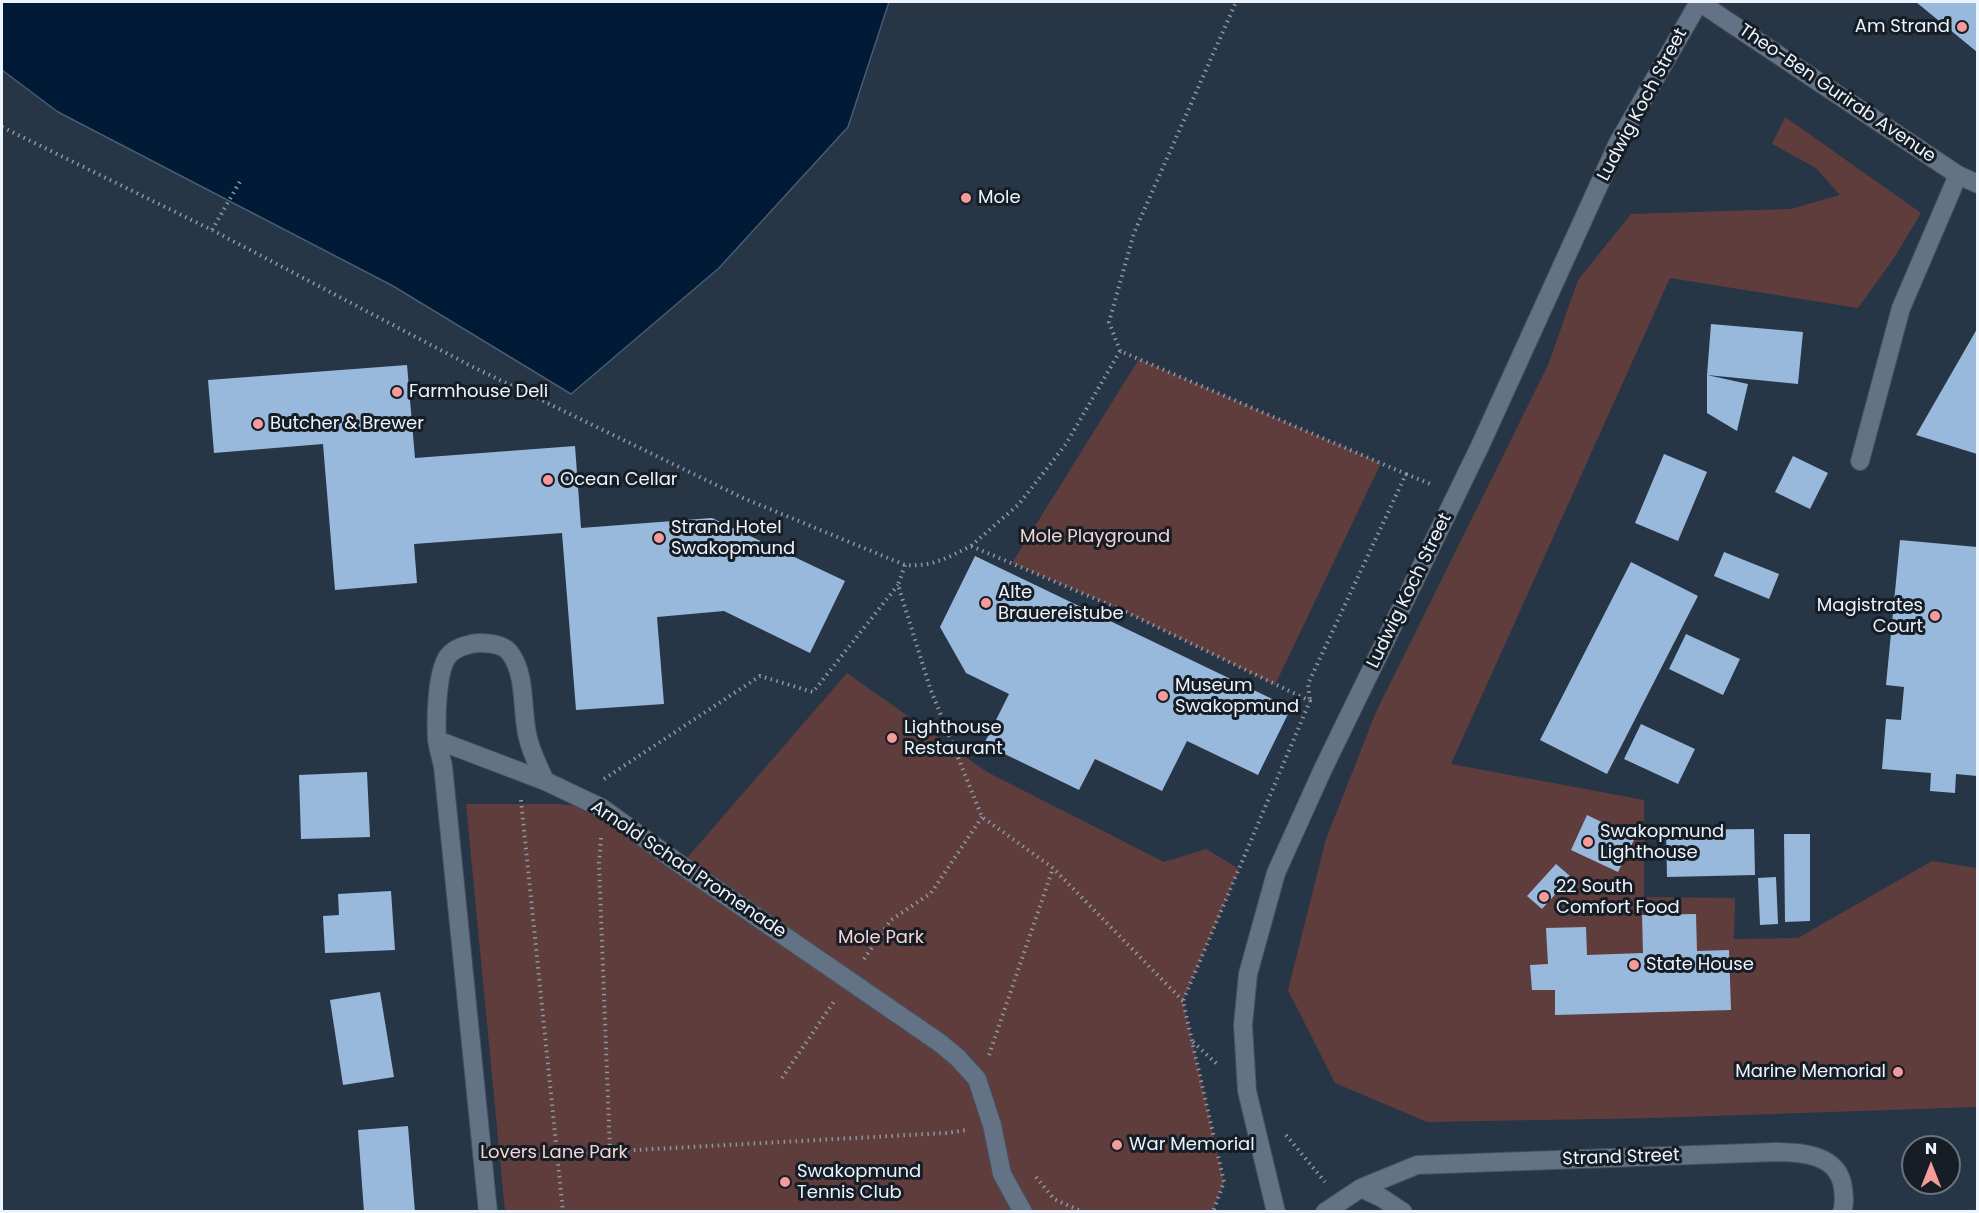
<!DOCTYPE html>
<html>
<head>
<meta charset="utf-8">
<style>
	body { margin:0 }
	#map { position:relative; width:1979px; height:1213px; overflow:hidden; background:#273646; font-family:Poppins,sans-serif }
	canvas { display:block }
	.frame { position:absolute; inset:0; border:3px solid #ebf4ff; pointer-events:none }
	.north { position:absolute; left:1901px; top:1135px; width:60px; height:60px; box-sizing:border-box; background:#161d24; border:2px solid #6b737c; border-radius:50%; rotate:0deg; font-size:16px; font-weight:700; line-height:24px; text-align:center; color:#ebf4ff }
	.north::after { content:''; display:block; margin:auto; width:21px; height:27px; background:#f59b9b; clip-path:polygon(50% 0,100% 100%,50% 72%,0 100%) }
</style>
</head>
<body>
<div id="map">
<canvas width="1979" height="1213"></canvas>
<div class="frame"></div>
<div class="north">N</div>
</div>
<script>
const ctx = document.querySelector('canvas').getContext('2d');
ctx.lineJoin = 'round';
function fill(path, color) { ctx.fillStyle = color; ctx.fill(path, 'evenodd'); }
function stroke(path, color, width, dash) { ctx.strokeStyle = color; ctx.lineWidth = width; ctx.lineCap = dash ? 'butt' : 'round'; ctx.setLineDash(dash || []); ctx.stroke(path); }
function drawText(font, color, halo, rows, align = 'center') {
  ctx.font = font + ' Poppins,sans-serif'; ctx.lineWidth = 6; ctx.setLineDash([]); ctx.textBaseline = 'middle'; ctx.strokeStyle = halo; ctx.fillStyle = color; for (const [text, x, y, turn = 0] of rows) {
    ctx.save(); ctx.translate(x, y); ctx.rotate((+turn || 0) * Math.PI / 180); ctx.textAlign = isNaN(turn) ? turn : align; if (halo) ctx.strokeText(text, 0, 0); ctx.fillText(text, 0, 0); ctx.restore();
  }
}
fill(new Path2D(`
	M1785 117 1921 213 1894 258 1858 308 1670 278 1451 764 1644 800V897L1735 898 1734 939 1798 938 1932 861 1977 868V1107L1653 1118 1427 1122 1335 1083 1288 990 1326 839 1376 712 1548 365 1578 280 1631 214 1791 209 1840 195 1816 168 1772 144Z
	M1139 359 1381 463 1275 685 1124 611 1012 563Z
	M847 673 987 772 1164 862 1206 849 1239 869 1183 1001 1224 1182 1213 1211H505L466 804H557L602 808 681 865Z`), '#5f3d3d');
const water = new Path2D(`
	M2 2H889L848 127 719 268 571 394 393 286 58 112 2 70Z`);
fill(water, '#011b36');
stroke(water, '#475c72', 1.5);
fill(new Path2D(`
	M1916 2H1977V52Z
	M1711 324 1803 332 1798 384 1707 375Z
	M1977 329V454L1916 435Z
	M407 365 415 458 575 446 581 528 712 518 845 581 810 653 724 611 657 617 664 704 576 710 562 533 414 544 417 583 335 590 323 444 214 453 208 380Z
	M1707 375 1748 384 1737 431 1707 413Z
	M1664 454 1707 472 1678 541 1635 523Z
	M1793 456 1828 473 1810 509 1775 492Z
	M1900 540 1977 547V776L1956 774 1955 793 1930 791 1931 773 1882 769 1886 719 1901 720 1904 687 1886 685Z
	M1724 552 1779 574 1769 599 1714 576Z
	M975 556 1291 708 1258 775 1187 741 1162 791 1095 759 1079 790 984 744 1009 694 966 673 940 627Z
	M1631 562 1698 596 1607 774 1540 740Z
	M1686 634 1740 659 1723 695 1669 669Z
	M1641 724 1695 749 1678 784 1624 759Z
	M367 772 370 837 301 839 299 775Z
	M1587 815 1635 838 1618 872 1571 850Z
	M1754 829 1755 875 1667 877 1666 830Z
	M1784 834H1810V921L1785 922Z
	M1556 864 1571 877 1542 909 1527 896Z
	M1776 877 1778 924 1760 925 1758 878Z
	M391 891 395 950 325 953 323 916 339 915 338 894Z
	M1696 914 1697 951 1729 950 1731 1010 1555 1015V990H1532L1530 965 1548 964 1546 928 1586 927 1587 955 1643 953 1642 915Z
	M380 992 394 1077 343 1085 330 1000Z
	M408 1126 415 1212H364L358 1130Z`), '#98b9dc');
const lane = new Path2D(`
	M1860 461 1901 308 1958 175
	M1361 1188 1382 1198 1403 1212
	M1325 1212 1361 1188 1417 1165 1776 1152C1803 1152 1839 1155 1843 1188 1844 1197 1845 1203 1842 1212`);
const street = new Path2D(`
	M1699 2 1958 175 1978 184
	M437 740 545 781 602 808 681 865 940 1043 958 1058 977 1079 992 1125 1002 1174 1023 1212
	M488 1212 443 766C441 758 438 748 437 739 436 721 436 667 450 654 457 647 471 643 480 643 490 643 504 645 510 653 527 676 521 711 528 738 531 752 539 767 545 781
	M1276 1212 1247 1091 1243 1025 1248 974 1276 873 1323 769 1480 446 1618 143 1699 2`);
stroke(lane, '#44515f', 20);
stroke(street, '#44515f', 20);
stroke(new Path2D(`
	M2 127 212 230 471 366 743 498 905 565C932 567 947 558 971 546L1124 611 1310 701 1183 1001 1224 1182 1213 1212
	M212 230 242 178
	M1120 351 1109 322 1134 233 1236 2
	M1406 474 1433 485
	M971 546 1019 504 1066 444 1120 351 1406 474 1308 684 1310 701
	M905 565 898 585 930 688 982 817 1053 868 1183 1001
	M604 779 760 676 813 692 898 585
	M521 800 563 1212
	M601 838 599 863 610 1152
	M864 959 891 920 931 893 982 817
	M1193 1042 1218 1065
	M989 1055 1053 868
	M782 1078 835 1000
	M1286 1135 1325 1182
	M508 1157 946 1133 967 1130
	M1036 1177 1054 1199 1083 1212
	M1973 1212 1978 1207`), '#8c98a5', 4, [1.5, 4.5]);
stroke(lane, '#637385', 18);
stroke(street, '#637385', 18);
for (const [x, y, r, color] of [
	[1962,27,6,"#f59b9b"],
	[966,198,6,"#f59b9b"],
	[397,392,6,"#f59b9b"],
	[258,424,6,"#f59b9b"],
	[548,480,6,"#f59b9b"],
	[659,538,6,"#f59b9b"],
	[986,603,6,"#f59b9b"],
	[1935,616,6,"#f59b9b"],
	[1163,696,6,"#f59b9b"],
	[892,738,6,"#f59b9b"],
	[1588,842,6,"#f59b9b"],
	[1544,897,6,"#f59b9b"],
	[1634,965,6,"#f59b9b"],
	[1898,1072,6,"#f59b9b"],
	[1117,1145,6,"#f59b9b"],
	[785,1182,6,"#f59b9b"]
]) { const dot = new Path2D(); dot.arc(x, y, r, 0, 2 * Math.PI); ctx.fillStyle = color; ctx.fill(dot); stroke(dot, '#161d24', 2); }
drawText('18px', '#ebf4ff', '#161d24', [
	["Am Strand",1950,27,"right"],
	["Mole",978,198],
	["Farmhouse Deli",409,392],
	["Butcher & Brewer",270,424],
	["Ocean Cellar",560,480],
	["Strand Hotel",671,528],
	["Swakopmund",671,549],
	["Alte",998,593],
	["Brauereistube",998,614],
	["Magistrates",1923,606,"right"],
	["Court",1923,627,"right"],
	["Museum",1175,686],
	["Swakopmund",1175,707],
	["Lighthouse",904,728],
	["Restaurant",904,749],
	["Swakopmund",1600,832],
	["Lighthouse",1600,853],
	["22 South",1556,887],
	["Comfort Food",1556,908],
	["State House",1646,965],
	["Marine Memorial",1886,1072,"right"],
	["War Memorial",1129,1145],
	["Swakopmund",797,1172],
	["Tennis Club",797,1193]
], 'left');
drawText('18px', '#ebf4ff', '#161d24', [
	["Theo-Ben Gurirab Avenue",1837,94,34],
	["Ludwig Koch Street",1643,105,-62],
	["Ludwig Koch Street",1410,591,-64],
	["Arnold Schad Promenade",688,870,34],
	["Strand Street",1621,1158,-2]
]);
drawText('18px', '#f5d4d3', '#161d24', [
	["Mole Playground",1095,537],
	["Mole Park",881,938],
	["Lovers Lane Park",554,1153]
]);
</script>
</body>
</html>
